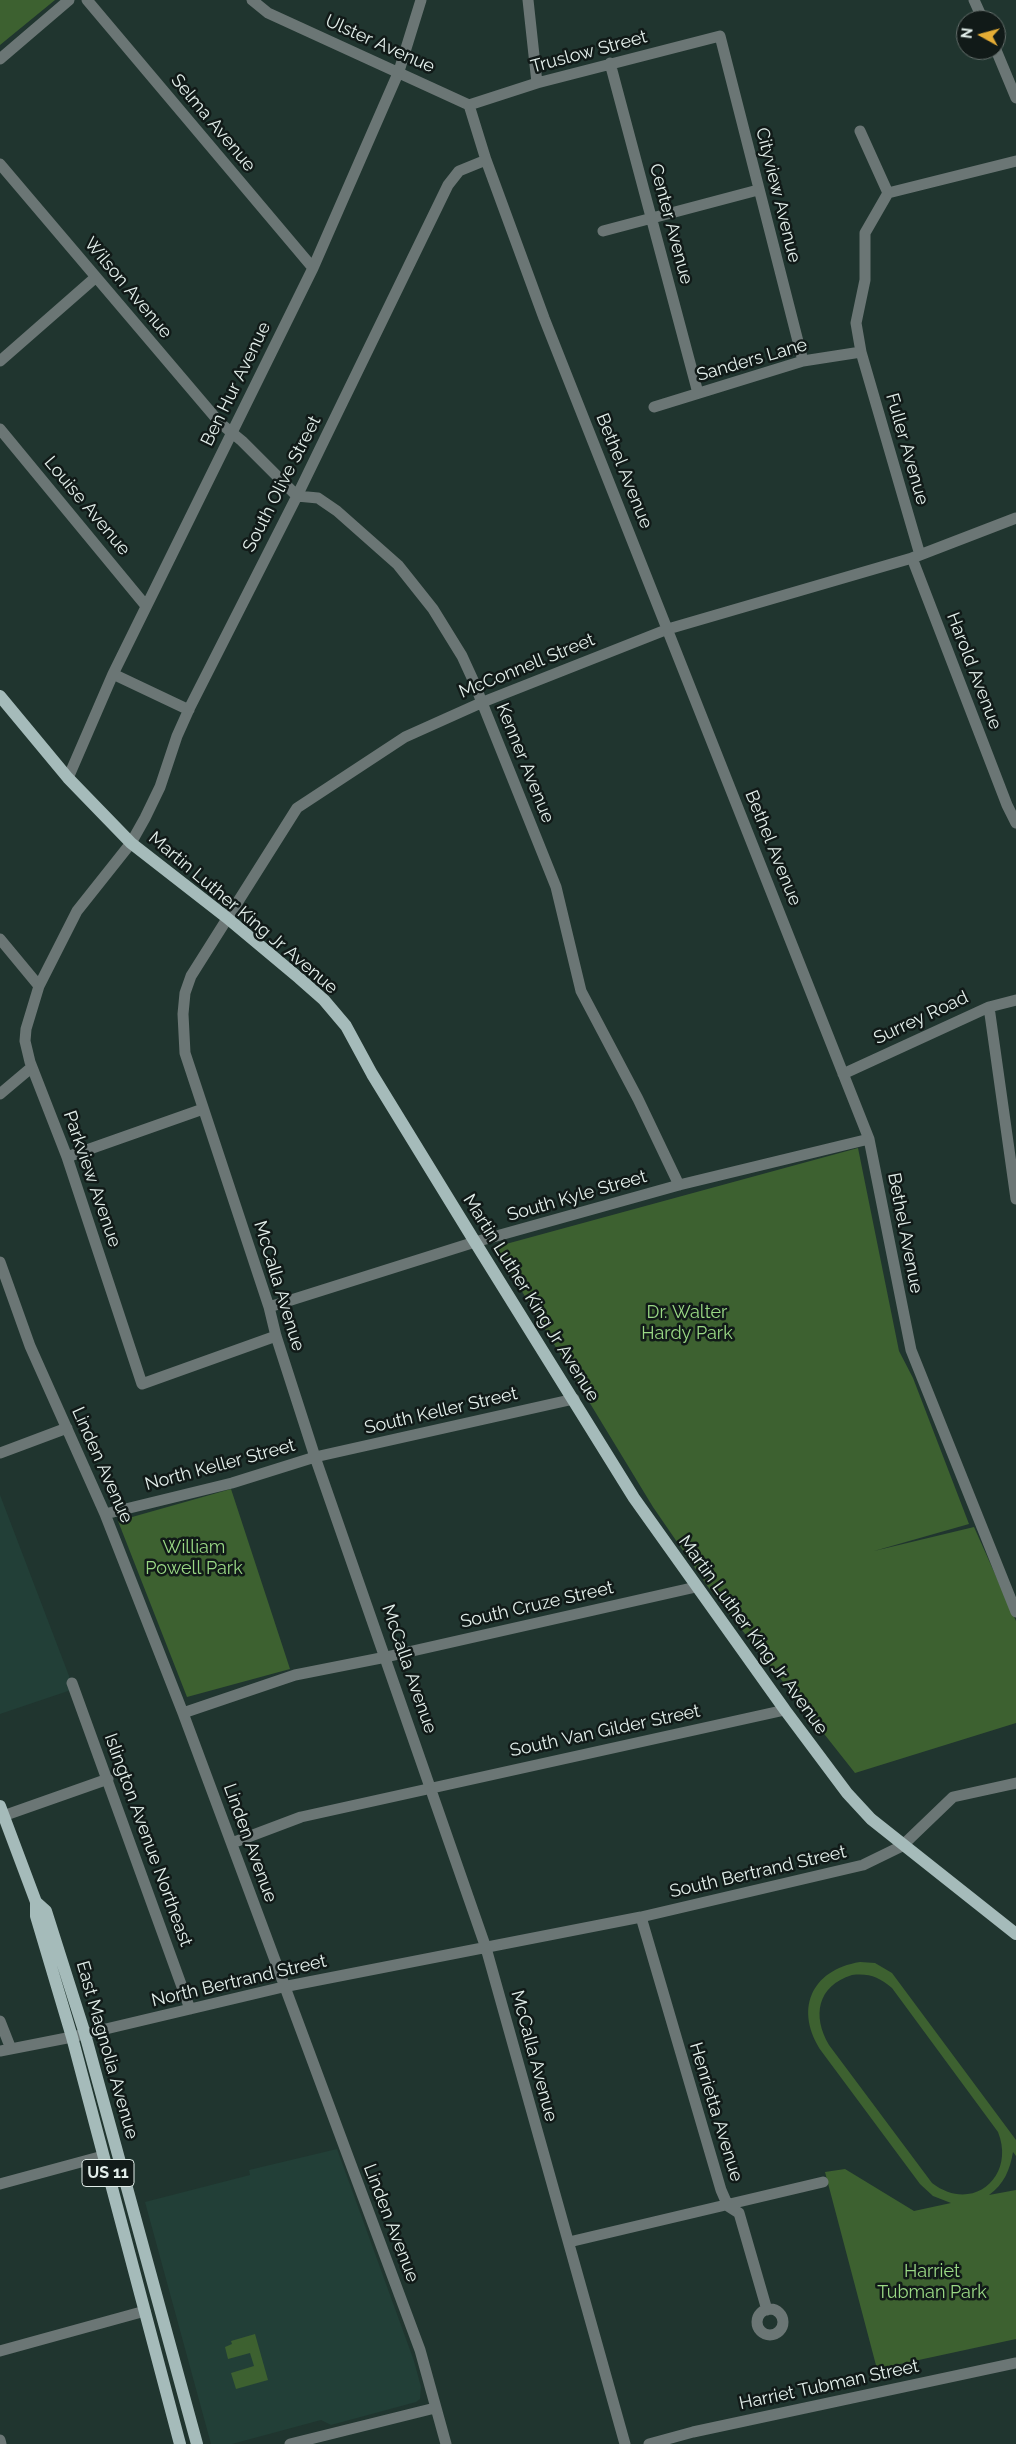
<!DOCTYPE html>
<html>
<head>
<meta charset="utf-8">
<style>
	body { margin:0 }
	#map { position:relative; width:1016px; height:2444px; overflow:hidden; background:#20352f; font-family:Raleway,sans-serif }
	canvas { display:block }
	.north { position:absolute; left:956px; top:10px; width:50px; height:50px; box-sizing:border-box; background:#111a18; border:1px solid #656f6c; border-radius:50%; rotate:277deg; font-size:14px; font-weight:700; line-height:20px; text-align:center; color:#e3efeb }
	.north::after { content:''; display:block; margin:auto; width:18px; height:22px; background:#e5ad35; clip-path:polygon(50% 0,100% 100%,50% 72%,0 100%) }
</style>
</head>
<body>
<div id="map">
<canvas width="1016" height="2444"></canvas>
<div class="north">N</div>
</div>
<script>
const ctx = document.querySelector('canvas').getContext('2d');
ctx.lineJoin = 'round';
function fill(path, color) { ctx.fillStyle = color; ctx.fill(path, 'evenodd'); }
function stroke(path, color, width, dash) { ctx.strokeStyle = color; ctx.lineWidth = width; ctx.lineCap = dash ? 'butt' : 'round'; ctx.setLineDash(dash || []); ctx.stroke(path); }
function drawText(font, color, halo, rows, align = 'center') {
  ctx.font = font + ' Raleway,sans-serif'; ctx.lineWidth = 5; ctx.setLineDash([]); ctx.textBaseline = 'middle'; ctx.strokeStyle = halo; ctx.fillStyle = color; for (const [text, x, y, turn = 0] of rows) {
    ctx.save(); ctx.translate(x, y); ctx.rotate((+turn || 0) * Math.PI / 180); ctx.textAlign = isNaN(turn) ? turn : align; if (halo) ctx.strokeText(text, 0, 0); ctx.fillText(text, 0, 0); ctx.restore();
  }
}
fill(new Path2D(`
	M0 1495 74 1689 0 1714Z
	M337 2149 414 2361 421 2387 420 2399 416 2402 331 2425 321 2420 232 2444H211L145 2202 250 2175 249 2170Z`), '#223f37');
fill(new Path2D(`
	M0 0H55L0 45Z
	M858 1148 899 1351 913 1378 969 1524 874 1551 974 1527 1016 1621V1723L855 1773 708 1587 653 1507 495 1247Z
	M231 1489 290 1669 187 1697 118 1521Z
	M860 1962 875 1963 892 1973 1016 2140V2156L1013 2152C1010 2170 1004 2184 989 2195L1016 2190V2339L877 2369 825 2172 845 2169 914 2211 951 2203 933 2196 920 2184 822 2052C794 2011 810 1970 860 1962ZM852 1975C869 1973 879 1977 892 1988L998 2132C1016 2177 972 2214 932 2183L829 2045C812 2016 817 1986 852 1975Z
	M255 2334 268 2380 236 2389 231 2373 254 2366 250 2353 228 2359 225 2347 232 2344 231 2341Z`), '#3d6130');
stroke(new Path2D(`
	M87 0 313 268
	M252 0 268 13 469 105
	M528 0 537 83
	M974 0 983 20
	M996 50 1016 98
	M0 59 69 0
	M610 63 698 393
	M469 105 486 160 544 318 869 1139 911 1350 1016 1612
	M469 105 537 83 720 36 803 361
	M860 131 888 193
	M0 164 220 423 242 441 297 496 318 498 337 511 398 565 433 609 462 656 473 680 556 887 581 991 638 1099 679 1185
	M603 231 758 190
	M0 361 96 277
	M654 407 803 361 861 352
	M0 429 146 606
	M920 555 861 352 856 323 865 280V233L888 193 1016 161
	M912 558 1007 805 1016 823
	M113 674 189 710
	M68 778 113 674 313 268 399 71 421 0
	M0 939 39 986
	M989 1007 1016 1199
	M843 1074 989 1007 1016 1000
	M0 1094 32 1067
	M67 1157 203 1109
	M0 1262 30 1346 105 1514 183 1713 420 2350 446 2444
	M269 1307 475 1242 679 1185 869 1139
	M276 1336 142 1384 67 1157 30 1062 25 1041 26 1029 39 986 77 911 131 843 145 818 160 787 177 736 190 707 297 496 448 185 459 171 486 160
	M0 1453 67 1428
	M105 1514 232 1483 315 1457 574 1399
	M72 1683 190 2009
	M183 1713 295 1675 386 1657 696 1587
	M0 1817 108 1779
	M232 1843 301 1817 785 1710
	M641 1917 721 2190 728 2206 739 2213 767 2310
	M0 2021 11 2049
	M0 2051 72 2037 283 1987 641 1917 863 1865 902 1846 953 1797 1016 1783
	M0 2184 103 2156
	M569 2242 823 2182
	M757 2322a13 13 0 1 1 26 0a13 13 0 1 1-26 0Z
	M0 2351 145 2311
	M0 2440 1 2444
	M290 2444 435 2408
	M625 2444 486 1948 315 1457 276 1336 269 1307 185 1053 183 1014 185 993 191 976 297 808 405 737 483 702 668 629 912 558 1016 518
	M649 2444 693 2432 1016 2363`), '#6b7675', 11);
stroke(new Path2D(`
	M0 696 68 778 131 843 226 917 299 978 324 1000 346 1026 372 1074 475 1242 634 1498 785 1710 847 1793 871 1819 1016 1934
	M0 1806 36 1902V1916L72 2037 180 2444
	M36 1902 46 1911 85 2034 197 2444`), '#a5bbba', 12);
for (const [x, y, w] of [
	[108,2173,52]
]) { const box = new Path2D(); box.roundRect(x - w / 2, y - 13.5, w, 27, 4); ctx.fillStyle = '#111a18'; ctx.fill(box); stroke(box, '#e3efeb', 1); }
drawText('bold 16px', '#e3efeb', null, [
	["US 11",108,2173]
]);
drawText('18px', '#e3efeb', '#111a18', [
	["Ulster Avenue",380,44,24],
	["Truslow Street",589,52,-15],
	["Selma Avenue",213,123,50],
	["Cityview Avenue",778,195,76],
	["Center Avenue",671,224,75],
	["Wilson Avenue",128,288,50],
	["Sanders Lane",752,360,-16],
	["Ben Hur Avenue",236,384,-64],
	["Fuller Avenue",907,449,74],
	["Bethel Avenue",624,471,68],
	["South Olive Street",282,484,-63],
	["Louise Avenue",87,506,50],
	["McConnell Street",527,666,-22],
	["Harold Avenue",974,671,69],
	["Kenner Avenue",525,763,68],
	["Bethel Avenue",773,848,68],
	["Martin Luther King Jr Avenue",243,913,40],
	["Surrey Road",921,1018,-25],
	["Parkview Avenue",92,1179,71],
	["South Kyle Street",577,1196,-16],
	["Bethel Avenue",905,1233,79],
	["McCalla Avenue",279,1286,73],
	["Martin Luther King Jr Avenue",531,1298,58],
	["South Keller Street",441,1411,-13],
	["Linden Avenue",102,1465,66],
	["North Keller Street",220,1465,-15],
	["South Cruze Street",537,1605,-13],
	["Martin Luther King Jr Avenue",753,1635,54],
	["McCalla Avenue",409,1669,71],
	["South Van Gilder Street",605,1731,-12],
	["Islington Avenue Northeast",148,1840,70],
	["Linden Avenue",250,1843,70],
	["South Bertrand Street",758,1872,-13],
	["North Bertrand Street",239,1981,-13],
	["East Magnolia Avenue",107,2050,74],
	["McCalla Avenue",534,2056,75],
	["Henrietta Avenue",716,2112,73],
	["Linden Avenue",391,2223,69],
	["Harriet Tubman Street",829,2385,-12]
]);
drawText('18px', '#9ad985', '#111a18', [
	["Dr. Walter",687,1313],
	["Hardy Park",687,1334],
	["William",194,1548],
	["Powell Park",194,1569],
	["Harriet",932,2272],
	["Tubman Park",932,2293]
]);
</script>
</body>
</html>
